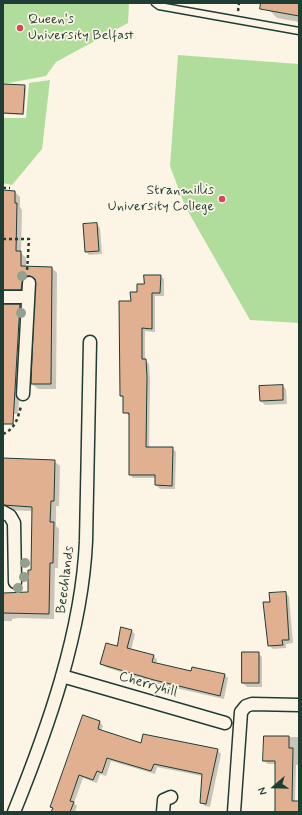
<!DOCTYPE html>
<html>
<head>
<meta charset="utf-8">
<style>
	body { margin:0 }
	#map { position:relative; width:302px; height:815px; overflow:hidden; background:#fcf5e5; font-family:Mynerve,sans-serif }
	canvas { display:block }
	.frame { position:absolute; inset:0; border:4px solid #1f3d34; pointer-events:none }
	.north { position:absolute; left:254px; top:767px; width:40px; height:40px; -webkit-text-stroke:3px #fcf5e5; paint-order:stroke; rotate:250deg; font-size:11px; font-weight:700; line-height:16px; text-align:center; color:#1f3d34 }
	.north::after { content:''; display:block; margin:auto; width:14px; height:18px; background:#1f3d34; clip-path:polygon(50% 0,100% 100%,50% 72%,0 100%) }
</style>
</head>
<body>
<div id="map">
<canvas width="302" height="815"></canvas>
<div class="frame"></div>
<div class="north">N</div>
</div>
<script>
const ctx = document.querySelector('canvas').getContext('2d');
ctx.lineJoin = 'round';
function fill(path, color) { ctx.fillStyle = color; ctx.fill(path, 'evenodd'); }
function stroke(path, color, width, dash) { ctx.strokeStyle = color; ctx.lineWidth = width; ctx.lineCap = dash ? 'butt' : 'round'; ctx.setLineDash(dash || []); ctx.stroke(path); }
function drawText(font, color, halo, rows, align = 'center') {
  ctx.font = font + ' Mynerve,sans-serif'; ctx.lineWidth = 3.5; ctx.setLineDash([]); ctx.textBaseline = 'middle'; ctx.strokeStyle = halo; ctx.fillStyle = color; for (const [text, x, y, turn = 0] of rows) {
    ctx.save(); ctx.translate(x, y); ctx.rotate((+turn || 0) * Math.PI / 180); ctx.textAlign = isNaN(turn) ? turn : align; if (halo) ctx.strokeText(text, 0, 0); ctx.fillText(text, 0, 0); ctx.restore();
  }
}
fill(new Path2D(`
	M3 3H129L128 23 56 62 46 76 3 84Z
	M178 55 299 64V323L250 320 185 206 170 166Z
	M50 80 42 149 12 185 3 183V118H26L29 83Z`), '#b0dd9b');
fill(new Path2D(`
	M270 3H299V22L277 18 269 10Z
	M24 86 26 88 24 115 4 114 3 103Z
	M15 192 20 197V207L22 210 21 253 26 258V267L52 268 57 273 56 389H38L32 384 37 281H32L26 295H3V198Z
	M97 224 100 228 102 254 89 255 86 251Z
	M160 276 164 279V296H155V332L145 331V360L149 364 150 381 149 448H172L176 452 175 489H160L156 485V478H133L130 474V416L124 412V398L121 396 132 302 145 285Z
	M3 306H20L25 311 21 400H19L18 414H3Z
	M282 386 286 389 287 404 265 405 261 401Z
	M3 459 54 461 60 466 59 506H56V526L59 529 58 568H55L54 619 19 618 12 619V621H3V593H29L32 571 33 511 3 510Z
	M286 593 289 597 293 643 286 644V648L273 649 269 645 271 602Z
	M131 631 135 634 131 650 154 656 157 660 156 664 192 672 225 675 228 678 224 699 158 684 105 667 101 663Z
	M258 653 262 657V687H247L243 683Z
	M100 722 103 726 101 731 142 745 217 750 221 754 210 807 205 806 201 802 202 776 157 767 155 774 111 761 106 776 100 774 97 783 83 778 74 803 77 806 75 812H51L55 796Z
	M265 737H299V765H296L295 802H299V812H276V764H268L264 761Z`), '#0003');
const building = new Path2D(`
	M261 3H299V16L260 9Z
	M3 84 25 85 23 114 3 113Z
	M3 190 15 191V203H17L16 251H21V266L52 267 51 384H31L35 279 30 276H26L23 279 21 290H3Z
	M97 223 99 251 85 252 83 224Z
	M144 275H161L160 293H152V329L142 328V359H146L147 377 146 447H173L172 486 155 485V475H129V413H123V396H120L119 301H131L130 292H137V284H144Z
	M3 304H20L13 424H3Z
	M283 385V400L260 401 259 386Z
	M3 458 55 460 54 501H51L50 522H54L53 563H50L49 614 3 613V593L28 592V570H31L32 507 3 505Z
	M286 592 289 640H282L283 645 268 646 263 602H270L269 593Z
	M121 627 132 630 127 648 154 655 152 662 191 671 192 667 225 674 220 696 154 680 100 664 106 643 117 646Z
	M242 652H259V683H242Z
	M83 715 100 721 98 729 141 743 143 734 218 749 206 804 200 803 202 774 154 764 151 771 107 758 102 773 97 771 93 780 79 775 70 801 74 802 70 812H51L53 808 50 807 54 796Z
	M264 736H289V748H293L292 801H299V812H275V761H263Z`);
fill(building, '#e0b091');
stroke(building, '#1f3d34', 1);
const service = new Path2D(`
	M155 3 159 6 299 31`);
const minor = new Path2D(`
	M3 297H28
	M23 394 29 283
	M3 512 10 516 14 523 15 582
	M62 676 225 723
	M14 812C48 728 82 632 86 541L90 342
	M163 812 164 800 171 797
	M234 812 241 712 246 706 252 704 299 705`);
stroke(service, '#1f3d34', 9);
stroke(minor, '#1f3d34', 15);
stroke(new Path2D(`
	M238 11 239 3
	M3 188H10
	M3 239H29L27 271
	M3 434C15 429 18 418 21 406`), '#1f3d34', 2.5, [3, 3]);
stroke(service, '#fcf5e5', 6);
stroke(minor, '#fcf5e5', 12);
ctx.fillStyle = '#92a18f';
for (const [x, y] of [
	[22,276],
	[21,313],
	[25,563],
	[24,577],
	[18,588]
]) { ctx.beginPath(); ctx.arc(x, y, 5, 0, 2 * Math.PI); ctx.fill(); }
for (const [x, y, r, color] of [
	[20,28,4,"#d1495b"],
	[222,199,4,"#d1495b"]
]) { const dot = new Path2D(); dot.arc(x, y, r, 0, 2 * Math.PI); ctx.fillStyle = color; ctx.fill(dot); stroke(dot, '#fcf5e5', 1.5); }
drawText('14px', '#1f3d34', '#fcf5e5', [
	["Queen's",28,20],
	["University Belfast",28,36],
	["Stranmillis",214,191,"right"],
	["University College",214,207,"right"]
], 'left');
drawText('14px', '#1f3d34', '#fcf5e5', [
	["Beechlands",66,580,-83],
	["Cherryhill",148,685,16]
]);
</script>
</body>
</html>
